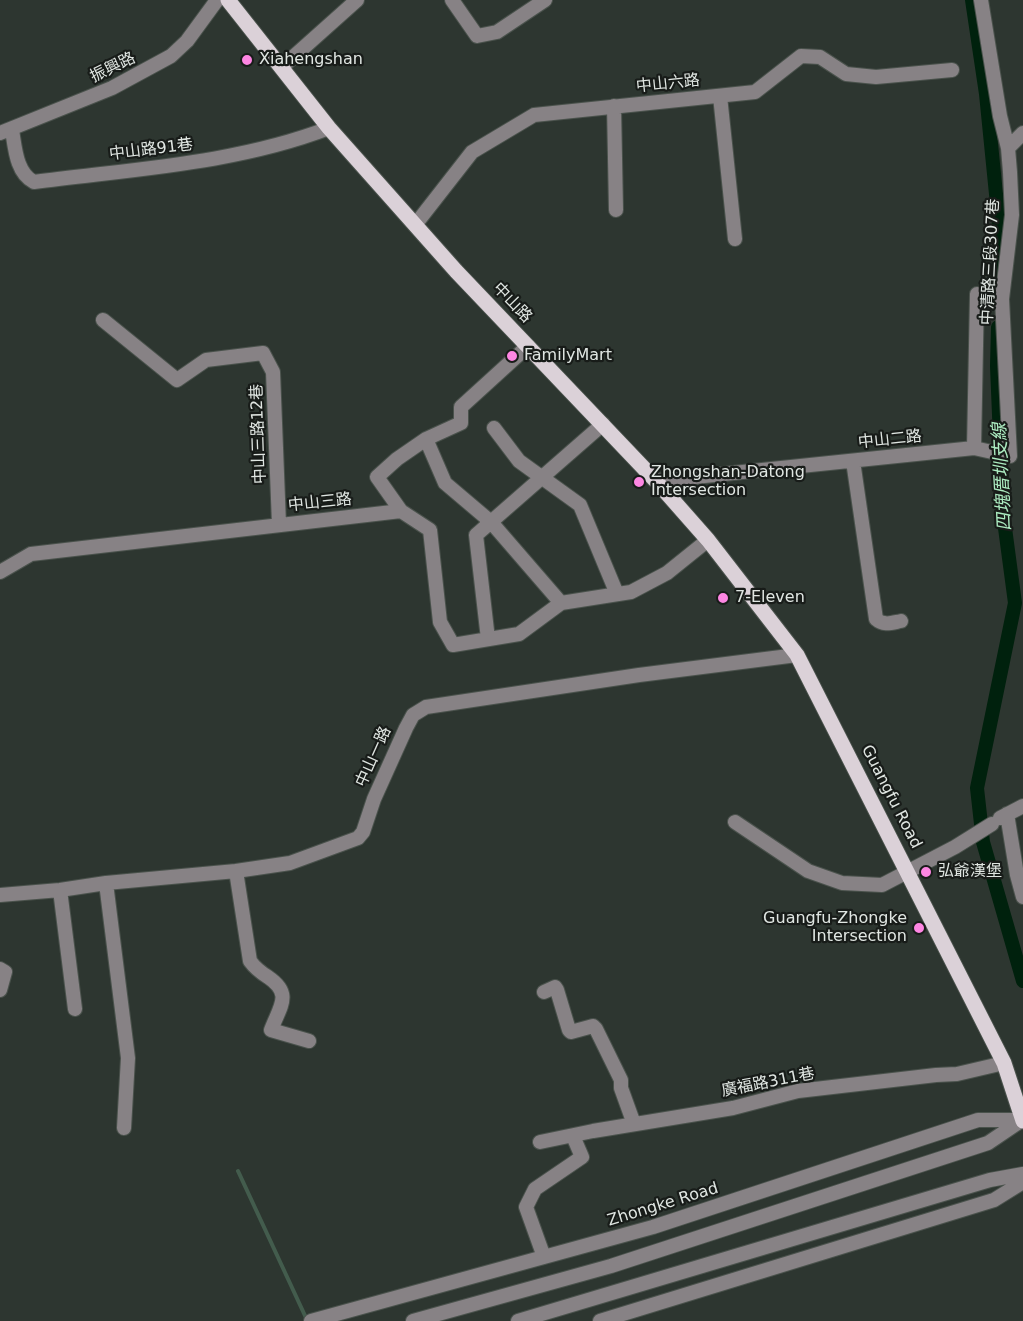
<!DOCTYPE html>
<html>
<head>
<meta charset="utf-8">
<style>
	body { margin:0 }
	canvas { display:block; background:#2d3630 }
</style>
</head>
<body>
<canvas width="1023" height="1321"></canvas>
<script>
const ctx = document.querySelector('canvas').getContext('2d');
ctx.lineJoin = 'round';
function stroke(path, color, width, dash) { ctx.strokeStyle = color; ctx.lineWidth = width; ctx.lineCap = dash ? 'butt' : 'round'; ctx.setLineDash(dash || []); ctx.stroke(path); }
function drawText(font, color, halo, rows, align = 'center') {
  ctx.font = font + ' "DejaVu Sans","Noto Sans TC",sans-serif'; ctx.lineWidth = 4.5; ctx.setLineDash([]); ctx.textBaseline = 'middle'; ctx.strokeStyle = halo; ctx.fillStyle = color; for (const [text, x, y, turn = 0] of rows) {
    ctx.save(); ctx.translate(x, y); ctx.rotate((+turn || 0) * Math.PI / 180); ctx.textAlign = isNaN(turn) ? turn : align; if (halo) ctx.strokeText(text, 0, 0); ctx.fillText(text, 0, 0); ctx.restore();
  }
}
stroke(new Path2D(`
	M238 1171 307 1320`), '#435c4d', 4);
stroke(new Path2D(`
	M972 0 986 94 1001 244 1000 275
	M998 327 997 366 1003 513 1015 603 977 788 983 842 1023 981`), '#00210d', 14);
const minor = new Path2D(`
	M452 0 477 36 497 32 545 0
	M282 67 357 0
	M720 96 735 239
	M614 106 616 210
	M12 130C15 147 16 173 34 182 132 169 235 164 329 128
	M0 133 112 88 171 56 187 41 217 0
	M1008 148 1023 133
	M415 225 472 152 534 115 755 92 801 56 820 57 846 74 876 77 952 70
	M103 320 177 380 206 360 263 353 273 372 279 524
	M494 428 519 461 580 505 617 594
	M426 439 445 483 491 522 561 603
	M974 448 1010 456 1002 299 1012 215 1010 172 1008 148 1000 116 981 0
	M853 461 876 619C884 626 891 623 901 621
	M656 481 974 448 977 294
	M401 511 430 530 440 622 453 645 519 634 561 603 631 592 667 573 708 540
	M0 572 31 554 401 511 377 477 397 459 426 439 461 423V407L528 346
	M488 639 476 535 603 424
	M1007 814 1017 875 1023 897
	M1000 818 1023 806
	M735 822 808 871 842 883 882 885 955 847 992 824
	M236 871 250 961C255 968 260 972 268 977 293 994 280 1006 271 1030L309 1041
	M106 883 128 1058 124 1128
	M60 890 75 1009
	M0 895 60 890 106 883 236 871 290 863 358 838 363 832 374 799 406 728 413 715 426 707 639 675 797 655
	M0 969 5 972 0 990
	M544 992 555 987 557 990 569 1030 571 1032 593 1026 596 1029 621 1080V1088L634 1124
	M540 1142 593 1131 733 1108 798 1091 936 1075 957 1074 1004 1063
	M544 1257 526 1207 535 1189 582 1157 573 1136
	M311 1321 653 1227 978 1120H1023
	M413 1321 611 1266 988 1143 1022 1120
	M518 1321 990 1180 1023 1174
	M600 1321 994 1200 1023 1182`);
const major = new Path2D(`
	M228 0 329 128 456 271 656 481 708 540 797 655 1004 1063 1023 1121`);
stroke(minor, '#4a524c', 16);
stroke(major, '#4a524c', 17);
stroke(minor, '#878285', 14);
stroke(major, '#dbd1d8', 15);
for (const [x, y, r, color] of [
	[247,60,6,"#fd86e2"],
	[512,356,6,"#fd86e2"],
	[639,482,6,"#fd86e2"],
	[723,598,6,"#fd86e2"],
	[926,872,6,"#fd86e2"],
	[919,928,6,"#fd86e2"]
]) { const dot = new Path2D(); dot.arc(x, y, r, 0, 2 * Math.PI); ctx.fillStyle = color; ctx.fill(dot); stroke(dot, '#181c19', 2); }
drawText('16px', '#e0e6e2', '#181c19', [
	["Xiahengshan",259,60],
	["FamilyMart",524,356],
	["Zhongshan-Datong",651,473],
	["Intersection",651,491],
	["7-Eleven",735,598],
	["弘爺漢堡",938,872],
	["Guangfu-Zhongke",907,919,"right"],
	["Intersection",907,937,"right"]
], 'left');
drawText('16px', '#e0e6e2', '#181c19', [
	["振興路",113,68,-26],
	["中山六路",668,84,-6],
	["中山路91巷",151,150,-7],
	["中清路三段307巷",991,262,-87],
	["中山路",512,303,46],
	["中山三路12巷",259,434,-92],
	["中山二路",890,440,-6],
	["中山三路",320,503,-6],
	["中山一路",374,757,-66],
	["Guangfu Road",891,797,63],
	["廣福路311巷",768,1083,-11],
	["Zhongke Road",663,1205,-17]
]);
drawText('italic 18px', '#acecc1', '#181c19', [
	["四塊厝圳支線",1003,477,-93]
]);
</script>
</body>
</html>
